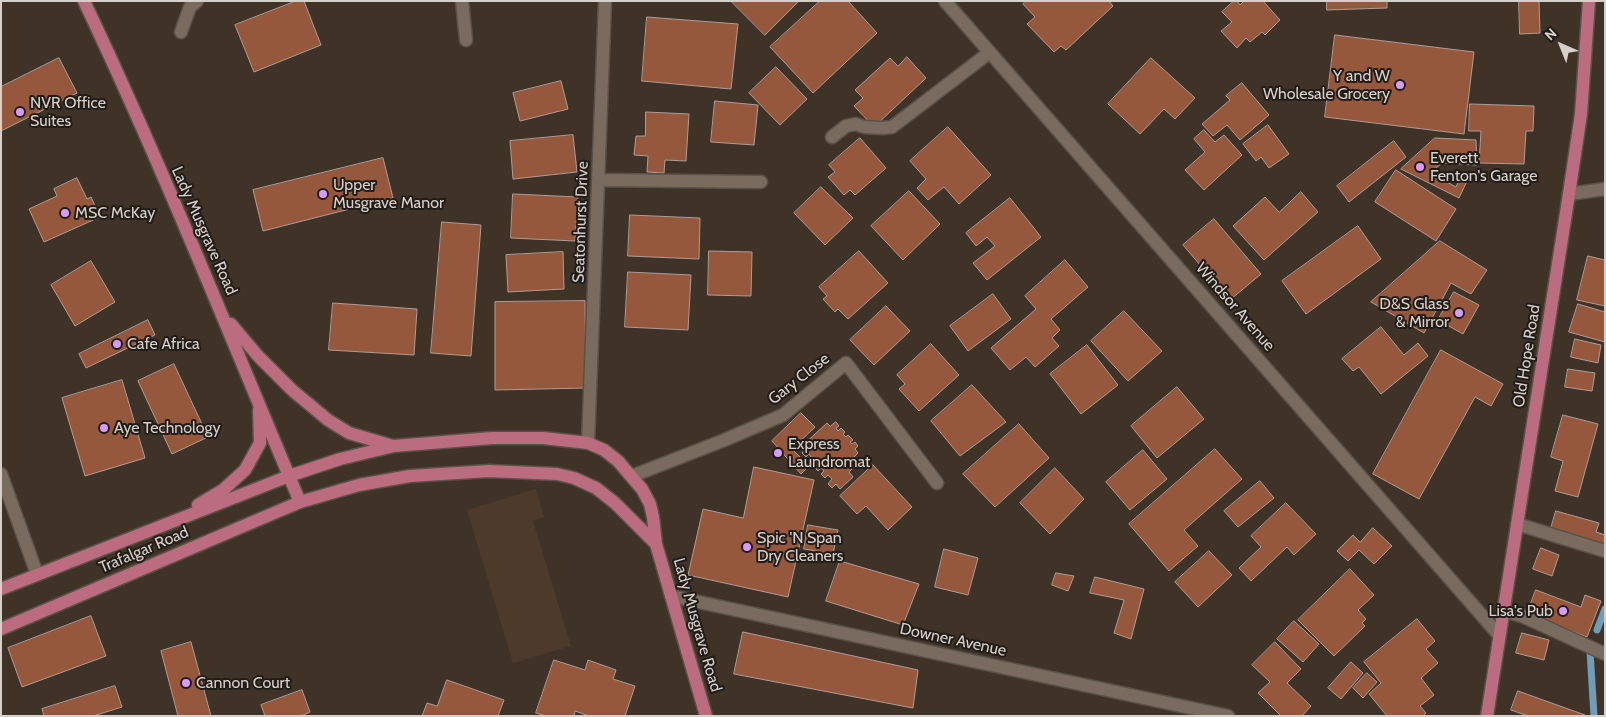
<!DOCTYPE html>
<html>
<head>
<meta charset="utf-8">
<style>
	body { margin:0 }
	#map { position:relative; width:1606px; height:717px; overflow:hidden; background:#3f3328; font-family:Cabin,sans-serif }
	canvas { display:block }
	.frame { position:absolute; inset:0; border:2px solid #d7d0c9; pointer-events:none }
	.north { position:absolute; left:1536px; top:20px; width:50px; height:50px; -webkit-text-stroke:4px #211c17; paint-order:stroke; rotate:316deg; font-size:14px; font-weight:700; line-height:20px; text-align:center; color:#d7d0c9 }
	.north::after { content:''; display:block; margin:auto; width:18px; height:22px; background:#d7d0c9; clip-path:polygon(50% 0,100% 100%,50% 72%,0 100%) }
</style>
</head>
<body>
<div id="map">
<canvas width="1606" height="717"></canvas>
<div class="frame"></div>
<div class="north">N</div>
</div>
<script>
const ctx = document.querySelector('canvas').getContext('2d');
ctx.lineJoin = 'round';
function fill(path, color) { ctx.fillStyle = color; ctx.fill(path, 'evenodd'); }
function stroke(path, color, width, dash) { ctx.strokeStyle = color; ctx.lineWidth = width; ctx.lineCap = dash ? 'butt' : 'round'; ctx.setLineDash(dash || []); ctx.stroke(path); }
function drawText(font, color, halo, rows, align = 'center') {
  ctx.font = font + ' Cabin,sans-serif'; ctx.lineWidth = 4; ctx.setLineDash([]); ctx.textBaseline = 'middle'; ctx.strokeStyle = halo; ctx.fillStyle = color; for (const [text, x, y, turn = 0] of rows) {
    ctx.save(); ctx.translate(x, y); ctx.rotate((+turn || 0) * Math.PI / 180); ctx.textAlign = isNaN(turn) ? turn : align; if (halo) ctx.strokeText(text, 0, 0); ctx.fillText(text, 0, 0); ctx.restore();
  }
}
fill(new Path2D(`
	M536 489 544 517 533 521 571 646 513 663 467 510Z`), '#4c3b2a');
stroke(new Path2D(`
	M1597 630 1605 609
	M1590 651 1594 716`), '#6f9db7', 7);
const building = new Path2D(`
	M296 1H304L321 45 254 72 235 25Z
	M731 1H799L765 35Z
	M820 1H848L877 33 813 93 770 47Z
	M1026 1H1109L1113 6 1066 50 1061 46 1054 52 1027 24 1035 17 1023 4Z
	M1234 1H1237L1240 5 1244 1H1263L1280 20 1265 35 1262 32 1250 42 1246 38 1237 48 1221 31 1232 22 1222 12Z
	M1327 1H1387V8L1327 10Z
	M1519 1H1539L1540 33 1520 34Z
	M647 17 738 24 731 89 642 81Z
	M1335 35 1474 52 1464 134 1325 117Z
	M907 57 926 78 874 127 854 106 863 98 855 90 890 58 898 66Z
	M59 58 77 93 1 131V87Z
	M1151 58 1195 98 1175 119 1164 109 1140 134 1108 104Z
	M776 67 807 99 780 125 749 93Z
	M561 81 568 109 520 121 513 93Z
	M1242 83 1269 115 1240 140 1227 125 1213 136 1202 124 1230 100 1226 96Z
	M715 101 758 105 754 145 711 142Z
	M1470 104 1534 106 1533 131H1526L1524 164 1479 163 1481 131H1469Z
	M646 112 689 114 686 161 665 160 664 173 647 172 648 156 634 155 636 136H645Z
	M1268 125 1289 154 1269 168 1261 157 1256 161 1243 144Z
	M948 127 991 175 959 204 944 187 928 200 917 188 926 179 910 161Z
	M1204 130 1215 142 1224 135 1242 155 1204 190 1185 170 1205 152 1194 139Z
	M573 135 577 172 513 179 510 141Z
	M860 138 886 168 855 195 850 190 844 195 828 177 835 172 829 165Z
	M1435 138 1476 140 1477 165 1442 163 1430 173 1456 187 1461 176 1468 179 1459 198 1401 169Z
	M1394 141 1406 157 1349 202 1337 186Z
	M383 158 393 198 263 231 253 190Z
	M1396 170 1456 209 1436 241 1375 202Z
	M77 178 87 199 91 197 100 217 44 242 29 209 57 196 54 189Z
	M821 187 853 218 825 245 794 213Z
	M909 191 940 224 903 260 871 226Z
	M1301 192 1318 212 1264 260 1233 226 1265 197 1279 212Z
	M513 194 578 197 575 241 511 238Z
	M1010 198 1041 237 987 280 973 263 995 246 987 237 976 246 966 233Z
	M630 215 700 218 699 259 628 256Z
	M1214 219 1261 274 1230 300 1183 245Z
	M442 222 481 225 471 356 431 353Z
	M1358 226 1381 259 1306 314 1282 281Z
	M1440 241 1487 270 1471 294 1451 283 1424 333 1371 302Z
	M709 251 752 252 751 296 708 295Z
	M859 251 888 283 848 319 838 309 835 312 823 299 827 296 819 287Z
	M563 252 564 289 508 292 506 255Z
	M1588 256 1605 260V306L1577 300Z
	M1065 260 1088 287 1051 319 1060 330 1052 338 1059 346 1035 367 1026 357 1010 370 991 348 1036 309 1025 296Z
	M91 261 115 302 75 326 51 285Z
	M628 272 691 275 688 330 625 327Z
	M1454 292 1479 305 1463 334 1438 320Z
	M993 294 1011 319 968 351 950 326Z
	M585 301 586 388 495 390V302Z
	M333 303 417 309 414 355 329 350Z
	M1578 304 1605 312V342L1569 332Z
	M886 306 910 331 874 365 850 340Z
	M1124 311 1162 351 1128 381 1091 341Z
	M148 320 155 335 86 368 79 354Z
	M1381 327 1404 355 1418 343 1428 356 1381 394 1359 367 1353 371 1342 359Z
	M1575 339 1601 345 1598 363 1571 357Z
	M931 344 959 375 919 411 899 389 905 384 897 375Z
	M1087 345 1118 385 1081 414 1050 374Z
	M1441 350 1503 384 1491 406 1475 397 1419 499 1373 474Z
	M174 364 208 437 172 454 138 381Z
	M1568 369 1595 373 1592 391 1565 387Z
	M122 380 145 458 85 476 62 398Z
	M972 385 1006 422 960 456 931 421Z
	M1177 387 1204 419 1157 458 1131 426Z
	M801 413 815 427 792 449 809 466 801 474 772 441Z
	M1563 415 1598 424 1578 497 1555 491 1563 461 1551 457Z
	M836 422 839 426 836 428 838 431 841 428 845 432 843 434 846 437 848 435 853 440 850 442 852 444 855 442 858 446 855 449 858 453 847 464 852 469 849 472 853 477 840 489 836 484 832 488 828 484 832 479 828 475 825 478 821 474 824 471 821 468 818 471 814 467 817 464 815 461 812 464 808 460 811 457 809 454 806 457 802 453 805 449 802 446 827 423 830 426Z
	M1019 424 1049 458 995 507 963 474Z
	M1215 449 1242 479 1184 530 1198 546 1169 571 1129 524Z
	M1143 450 1167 479 1130 510 1106 482Z
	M873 465 912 507 888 530 866 506 857 514 840 496Z
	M754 467 814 480 788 597 688 575 703 509 743 518Z
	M1055 468 1084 499 1050 534 1020 503Z
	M1260 481 1274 498 1238 527 1224 511Z
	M1286 503 1316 534 1294 555 1287 547 1251 581 1239 568 1261 547 1251 536Z
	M1556 511 1599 523 1596 532 1605 535V547L1550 532Z
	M808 525 838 530 833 554 804 549Z
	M1373 528 1392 546 1374 564 1359 550 1348 561 1337 551 1353 535 1360 542Z
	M1541 548 1559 555 1552 576 1533 569Z
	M944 549 978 558 968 595 935 587Z
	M1209 551 1232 575 1198 607 1175 582Z
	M840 561 919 584 903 625 826 601Z
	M1350 569 1374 595 1358 610 1366 619 1362 623 1365 626 1334 656 1298 620Z
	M1056 573 1074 576 1068 591 1052 585Z
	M1095 577 1144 589 1131 639 1114 633 1124 600 1090 593Z
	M1536 590 1581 607 1585 595 1601 601 1587 637 1527 614Z
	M91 616 106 656 22 687 8 648Z
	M1417 619 1435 641 1426 649 1438 663 1421 678 1434 695 1420 706 1426 713 1423 716H1387L1369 694 1381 683 1364 662Z
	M1294 621 1319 644 1303 662 1277 639Z
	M743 632 918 670 913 708 734 674Z
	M1522 633 1549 640 1544 660 1516 653Z
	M191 642 211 716H178L161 651Z
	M1275 642 1301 669 1287 683 1311 706 1302 716H1281L1258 693 1270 682 1252 665Z
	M554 660 585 670 588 660 616 670 613 679 635 686 625 716H589L575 711 574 716H546L536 713Z
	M1351 662 1363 673 1341 699 1328 688Z
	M1367 673 1377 682 1363 698 1353 688Z
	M447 680 504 700 498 716H422L427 703 437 706Z
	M115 686 122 707 93 716H44L42 709Z
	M302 690 310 712 301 716H265L261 705Z
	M1518 691 1585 715V716H1528L1511 710Z`);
fill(building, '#96583c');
stroke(building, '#af9c94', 1);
const minor = new Path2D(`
	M462 1 466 40
	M945 1 1499 635
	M181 32 190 7 197 1
	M832 137 846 126 856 124 864 127 882 128 892 127 990 52
	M600 180 761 182
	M1569 194 1605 189
	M588 443 605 1
	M1 474 37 574
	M632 476 722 441 783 415 846 363 937 483
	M1517 524 1605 551
	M671 596 1228 716
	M1503 611 1522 616 1605 654`);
const major = new Path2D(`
	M84 1C162 165 229 334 300 502
	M231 324 258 356 292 390 328 420 349 433 393 446
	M198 505 223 490 245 470 260 443 259 410
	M1 589 289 476 340 459 394 446 492 438H543L588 443 604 450 618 461 642 489 650 504 653 517 656 544 706 716
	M1 629 300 502 359 485 410 476 489 471 557 474 574 478 596 488 615 503 656 544
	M1487 716 1569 194 1581 114 1589 1`);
stroke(minor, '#5a5148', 15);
stroke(major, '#5a5148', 15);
stroke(minor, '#796c5f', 12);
stroke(major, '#bb6c7e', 12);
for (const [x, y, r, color] of [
	[1400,85,5,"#d59cfb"],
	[20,112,5,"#d59cfb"],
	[1420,167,5,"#d59cfb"],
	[323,194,5,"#d59cfb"],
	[65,213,5,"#d59cfb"],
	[1459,313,5,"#d59cfb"],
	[117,344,5,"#d59cfb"],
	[104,428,5,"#d59cfb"],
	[778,453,5,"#d59cfb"],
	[747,547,5,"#d59cfb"],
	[1563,611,5,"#d59cfb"],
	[186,683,5,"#d59cfb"]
]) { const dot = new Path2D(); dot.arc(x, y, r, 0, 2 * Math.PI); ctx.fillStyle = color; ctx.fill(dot); stroke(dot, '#211c17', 2); }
drawText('16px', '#d7d0c9', '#211c17', [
	["Y and W",1390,76,"right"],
	["Wholesale Grocery",1390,94,"right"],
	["NVR Office",30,103],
	["Suites",30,121],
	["Everett",1430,158],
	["Fenton's Garage",1430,176],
	["Upper",333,185],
	["Musgrave Manor",333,203],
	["MSC McKay",75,213],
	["D&S Glass",1449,304,"right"],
	["& Mirror",1449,322,"right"],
	["Cafe Africa",127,344],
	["Aye Technology",114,428],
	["Express",788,444],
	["Laundromat",788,462],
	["Spic 'N Span",757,538],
	["Dry Cleaners",757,556],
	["Lisa's Pub",1553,611,"right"],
	["Cannon Court",196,683]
], 'left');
drawText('16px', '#d7d0c9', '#211c17', [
	["Seatonhurst Drive",581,222,-88],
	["Lady Musgrave Road",204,231,66],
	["Windsor Avenue",1235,307,49],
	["Old Hope Road",1527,356,-81],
	["Gary Close",799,379,-38],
	["Trafalgar Road",144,550,-23],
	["Lady Musgrave Road",697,625,74],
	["Downer Avenue",953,640,12]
]);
</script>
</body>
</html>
